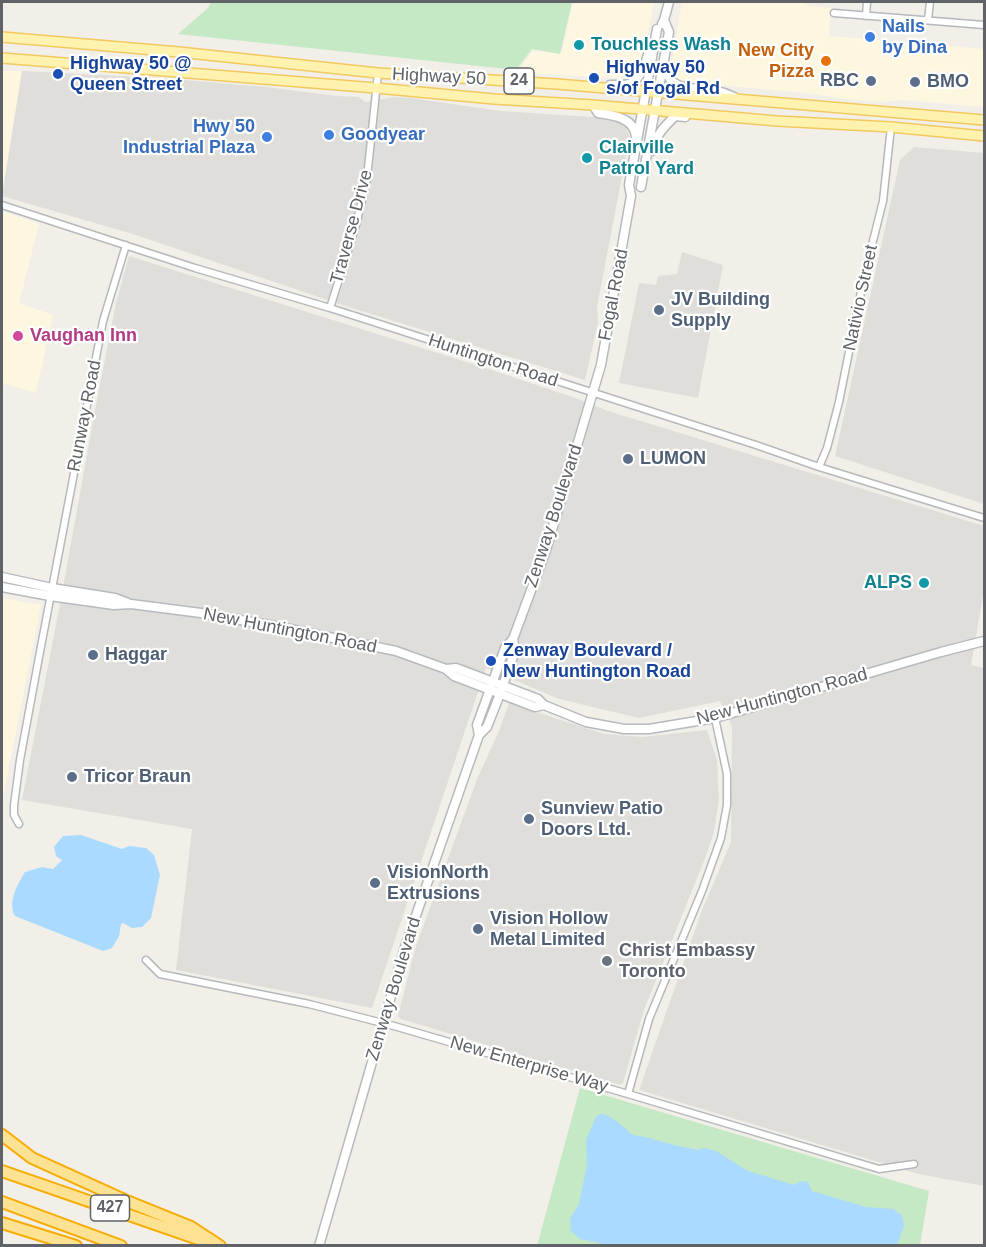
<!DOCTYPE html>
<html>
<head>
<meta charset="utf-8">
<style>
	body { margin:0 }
	#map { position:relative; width:986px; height:1247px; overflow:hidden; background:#f1efe8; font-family:Arial,sans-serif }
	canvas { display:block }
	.frame { position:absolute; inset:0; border:3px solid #5f6368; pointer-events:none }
</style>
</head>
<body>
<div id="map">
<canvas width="986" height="1247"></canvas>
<div class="frame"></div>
</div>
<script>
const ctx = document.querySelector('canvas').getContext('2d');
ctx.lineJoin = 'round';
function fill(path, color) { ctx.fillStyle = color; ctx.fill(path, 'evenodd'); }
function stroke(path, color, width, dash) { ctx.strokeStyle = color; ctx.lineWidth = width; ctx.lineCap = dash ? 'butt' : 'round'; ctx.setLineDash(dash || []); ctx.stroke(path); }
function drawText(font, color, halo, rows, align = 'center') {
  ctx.font = font + ' Arial,sans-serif'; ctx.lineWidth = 4.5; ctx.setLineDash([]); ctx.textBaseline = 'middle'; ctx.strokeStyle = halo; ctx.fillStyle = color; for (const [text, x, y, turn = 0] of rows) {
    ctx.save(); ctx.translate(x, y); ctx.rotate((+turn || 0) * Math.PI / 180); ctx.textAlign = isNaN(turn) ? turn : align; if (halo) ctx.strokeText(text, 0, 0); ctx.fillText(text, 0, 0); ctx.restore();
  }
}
fill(new Path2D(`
	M573 2H654L643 57 634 73 620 78 517 73 532 52H562Z
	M682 2H800L810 6 831 8 829 36 984 49V107L901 100 883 102 863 101 795 92 684 82 676 78 671 66Z
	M2 71H22L2 193Z
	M2 211 39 224 19 303 53 315 36 393 2 383Z
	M2 598 41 605 2 802Z`), '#fef7e0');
fill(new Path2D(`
	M22 71 160 78 267 87 336 96 358 97 366 102 394 97 410 98 501 111 607 118 618 121 625 127 629 134 630 139 628 145 597 307 598 323 585 380 342 305 133 234 2 196Z
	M914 147 984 153V504L835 456 900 160Z
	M682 252 723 265 698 398 619 383 639 283 656 285 658 276 677 274Z
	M129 256 495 371 578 399 608 411 984 526V590L971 665 984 668V1186L918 1174 639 1090 702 910 731 842 732 726 720 701 639 718 559 699 486 668 372 1008 176 970 192 829 22 800 60 604 95 410 116 303Z
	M509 703 604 734 642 737 707 730 717 760 719 799 714 832 706 856 644 1010 623 1083 620 1085 401 1019 398 1016 415 949 477 779 499 731Z`), '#e0deda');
fill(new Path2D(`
	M211 2H572L560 54 532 49 516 70 178 34 208 8Z
	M580 1088 929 1191 920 1245 537 1246Z`), '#c5e8c5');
fill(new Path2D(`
	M81 835 122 849 129 846 146 848 154 855 160 875 151 918 142 927 132 928 123 923 121 924 119 936 112 948 103 951 15 916C7 902 18 884 25 872L42 867 53 869 62 860 56 856 54 847 63 836Z
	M601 1114 606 1115 618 1122 633 1135 645 1137 674 1145 698 1150 704 1148 716 1151 748 1171 794 1185 801 1181 808 1182 812 1191 866 1207 893 1209 902 1215 904 1226 897 1245 613 1246 580 1239 571 1231 570 1219 579 1204 587 1164 586 1140 596 1117Z`), '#aadaff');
const street = new Path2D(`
	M834 13 984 25
	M866 16 867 2
	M928 20 930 2
	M2 205 195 268 330 308 756 445 819 467 984 518
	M330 308 356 225 367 178 378 73
	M819 467 827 448 839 402 864 277 883 201 891 127
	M19 824 14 815V805L20 760 39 657 103 321 126 245
	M146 960 160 974 309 1004 394 1026 628 1094 879 1169 914 1164
	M628 1094 649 1019 702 891 721 838 727 805V774L715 718`);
const secondary = new Path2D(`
	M662 24 664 20 669 2
	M667 65C664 92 698 88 716 91 722 92 728 94 734 97
	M610 85C617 85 625 86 631 83 640 79 646 64 648 54
	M593 105 598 113C613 115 635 118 636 137
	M652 151C655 136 664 127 675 116L685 117
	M641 187 669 32 664 20
	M2 577 52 588 115 598 128 603
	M2 587 50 596 114 605 131 604 201 613 280 627 396 651 446 669 454 676 535 707 544 705
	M446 669 456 668 538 699 544 705 586 722 624 729H649L715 718 941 652 984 641
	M479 735 487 727 500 694 515 651 513 639
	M319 1246 406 944 479 735 477 725 505 648 513 639 546 550 601 365 631 196 629 185 657 29`);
const primary = new Path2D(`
	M2 37 179 52 378 73 557 84 984 120
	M2 58 376 88 494 99 593 105 777 121 891 127 984 136`);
const highway = new Path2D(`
	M2 1135 32 1158 129 1202 191 1227 220 1246
	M2 1171 204 1241
	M2 1202 121 1246
	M2 1223 76 1246`);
stroke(street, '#b5b8bc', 9);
stroke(secondary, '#b6babf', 11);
stroke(primary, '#f2c960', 12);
stroke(highway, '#f9ab00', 14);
stroke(street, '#fff', 6);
stroke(secondary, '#fff', 8);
stroke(primary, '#fff2af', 9);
stroke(highway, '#fde293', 10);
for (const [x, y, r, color] of [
	[870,37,6,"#3f7fe0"],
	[579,45,6,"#0f9aa8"],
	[826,61,6,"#e8710a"],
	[58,74,6,"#1a4fb4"],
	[594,78,6,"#1a4fb4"],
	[871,81,6,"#5c6f8a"],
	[915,82,6,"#5c6f8a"],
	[329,135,6,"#3f7fe0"],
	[267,137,6,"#3f7fe0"],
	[587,158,6,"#0f9aa8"],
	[659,310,6,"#5c6f8a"],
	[18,336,6,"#d1479c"],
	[628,459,6,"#5c6f8a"],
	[924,583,6,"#0f9aa8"],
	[93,655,6,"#5c6f8a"],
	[491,661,6,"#1a4fb4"],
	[72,777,6,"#5c6f8a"],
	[529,819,6,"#5c6f8a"],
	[375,883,6,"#5c6f8a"],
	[478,929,6,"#5c6f8a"],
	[607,961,6,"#6b7280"]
]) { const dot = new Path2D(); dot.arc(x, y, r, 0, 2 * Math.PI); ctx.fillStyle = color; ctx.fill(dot); stroke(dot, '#fff', 2); }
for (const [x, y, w] of [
	[519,81,30],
	[110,1208,39]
]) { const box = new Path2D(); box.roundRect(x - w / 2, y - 13, w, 26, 4.5); ctx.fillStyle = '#fff'; ctx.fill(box); stroke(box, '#5f6368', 1.5); }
drawText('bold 16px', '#5f6368', null, [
	["24",519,81],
	["427",110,1208]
]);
drawText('bold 18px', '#366cbe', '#fff', [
	["Nails",882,27],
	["by Dina",882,48],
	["Hwy 50",255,127,"right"],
	["Industrial Plaza",255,148,"right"],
	["Goodyear",341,135]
], 'left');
drawText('bold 18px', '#0d838f', '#fff', [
	["Touchless Wash",591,45],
	["Clairville",599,148],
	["Patrol Yard",599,169],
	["ALPS",912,583,"right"]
], 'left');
drawText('bold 18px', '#c56008', '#fff', [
	["New City",814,51],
	["Pizza",814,72]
], 'right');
drawText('bold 18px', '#164399', '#fff', [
	["Highway 50 @",70,64],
	["Queen Street",70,85],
	["Highway 50",606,68],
	["s/of Fogal Rd",606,89],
	["Zenway Boulevard /",503,651],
	["New Huntington Road",503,672]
], 'left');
drawText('18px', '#5f6368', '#fff', [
	["Highway 50",439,77,3],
	["Traverse Drive",352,227,-75],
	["Fogal Road",614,295,-79],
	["Nativio Street",861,298,-78],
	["Huntington Road",493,361,18],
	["Runway Road",85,416,-79],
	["Zenway Boulevard",554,516,-72],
	["New Huntington Road",290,631,11],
	["New Huntington Road",782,697,-15],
	["Zenway Boulevard",394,989,-73],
	["New Enterprise Way",529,1065,16]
]);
drawText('bold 18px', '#4e5e75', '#fff', [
	["RBC",859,81,"right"],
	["BMO",927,82],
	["JV Building",671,300],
	["Supply",671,321],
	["LUMON",640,459],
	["Haggar",105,655],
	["Tricor Braun",84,777],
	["Sunview Patio",541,809],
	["Doors Ltd.",541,830],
	["VisionNorth",387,873],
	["Extrusions",387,894],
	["Vision Hollow",490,919],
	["Metal Limited",490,940]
], 'left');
drawText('bold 18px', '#b23c85', '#fff', [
	["Vaughan Inn",30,336]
], 'left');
drawText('bold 18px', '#5b616d', '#fff', [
	["Christ Embassy",619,951],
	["Toronto",619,972]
], 'left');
</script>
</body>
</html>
